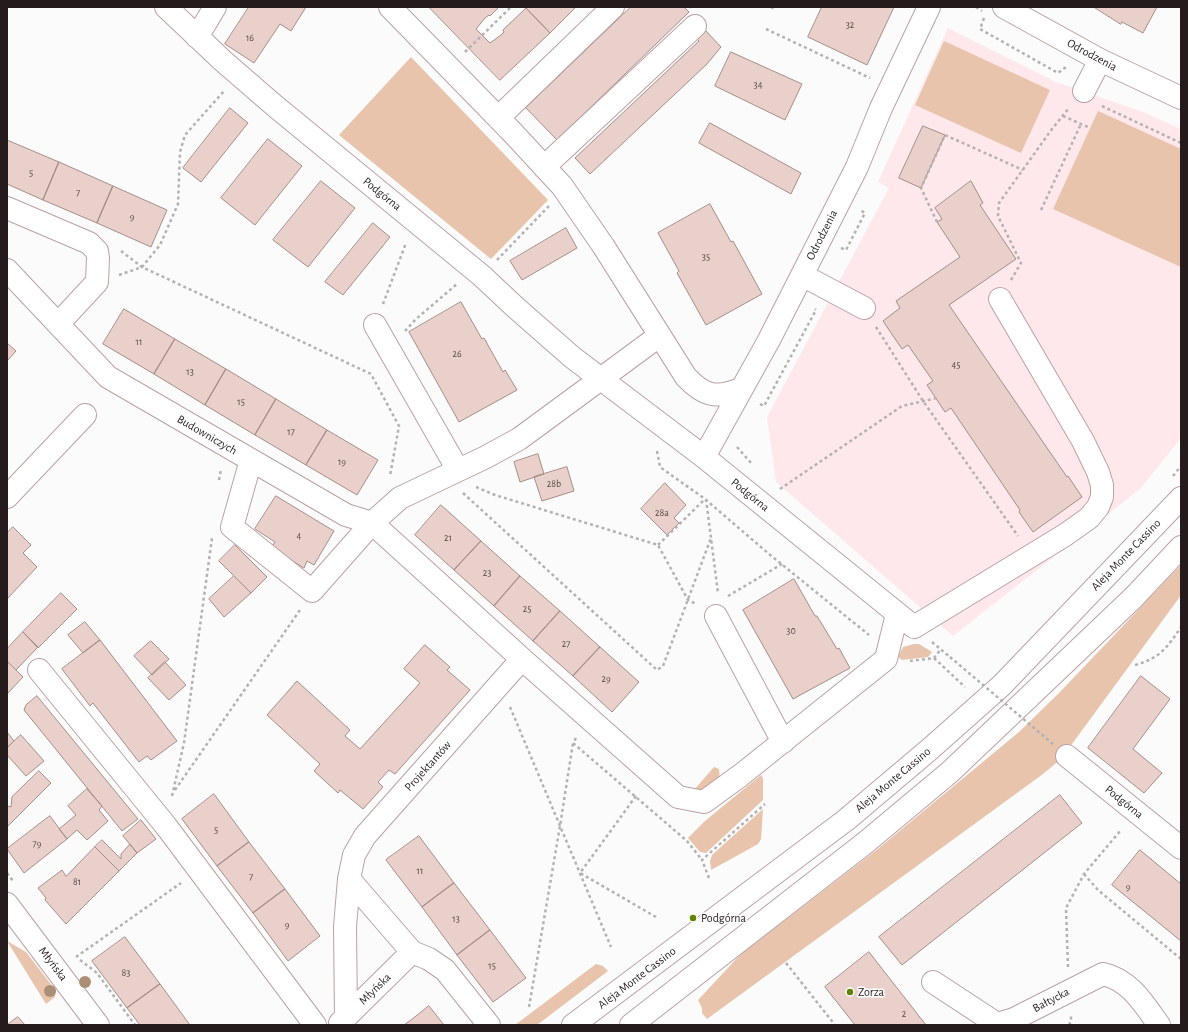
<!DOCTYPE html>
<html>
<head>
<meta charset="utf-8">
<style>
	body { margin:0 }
	#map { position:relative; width:1188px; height:1032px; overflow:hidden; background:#fbfbfb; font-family:"Alegreya Sans",sans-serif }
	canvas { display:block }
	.frame { position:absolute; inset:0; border:8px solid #251b1d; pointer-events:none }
</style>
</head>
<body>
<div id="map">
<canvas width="1188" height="1032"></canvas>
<div class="frame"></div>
</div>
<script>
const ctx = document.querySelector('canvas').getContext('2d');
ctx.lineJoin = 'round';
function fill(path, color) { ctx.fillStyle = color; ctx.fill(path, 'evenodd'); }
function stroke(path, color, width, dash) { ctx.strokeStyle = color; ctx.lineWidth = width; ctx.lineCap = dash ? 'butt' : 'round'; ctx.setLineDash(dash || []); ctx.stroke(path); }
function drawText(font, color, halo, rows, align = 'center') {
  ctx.font = font + ' "Alegreya Sans",sans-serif'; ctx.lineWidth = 3; ctx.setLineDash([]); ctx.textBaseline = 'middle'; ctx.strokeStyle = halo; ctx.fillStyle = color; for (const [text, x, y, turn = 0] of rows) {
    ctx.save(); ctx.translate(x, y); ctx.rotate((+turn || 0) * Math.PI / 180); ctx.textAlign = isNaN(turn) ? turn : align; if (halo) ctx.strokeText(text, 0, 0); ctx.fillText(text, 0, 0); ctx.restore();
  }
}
fill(new Path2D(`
	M948 28 1056 82 1143 112 1181 129V438L1140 489 953 636 776 482 767 417 889 188 878 182Z`), '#fee8eb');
fill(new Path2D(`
	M944 41 1050 90 1021 153 915 105Z
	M411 57 548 200 491 259 339 135Z
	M1098 111 1181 149V267L1053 209Z
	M1181 565V594L1179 598 1061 759 1043 774 707 1019 702 1013V1008L698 1000 740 955 879 848 1019 732 1060 692Z
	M914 644H919L932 652 928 657 902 660 898 657 903 647Z
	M714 767 719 769 720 780 709 792 694 790Z
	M761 775 763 778V800L706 853 700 852 688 838 705 821Z
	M763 809 761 839 758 844 711 870 710 861 712 855Z
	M7 941 26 952 56 991 55 997 46 1004Z
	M596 964 603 966 608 971 537 1025H515Z`), '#e7c4ab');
const building = new Path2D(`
	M249 7H306L291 31 280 24 254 63 225 44Z
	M429 7H499L490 16 489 15 485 18 476 29 490 43 501 35 504 32 503 30 526 8 550 33 500 80Z
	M528 7H576L550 33 526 8Z
	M631 7H684L689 12 557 140 526 108Z
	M822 7H894L867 65 808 37Z
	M1094 7H1157L1143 33 1122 22 1121 24Z
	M706 31 721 47 707 64 590 174 575 158 699 41 697 39Z
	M731 52 802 84 785 120 715 86Z
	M230 108 248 123 201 182 183 168Z
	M710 123 801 173 791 194 699 143Z
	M923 126 945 135 921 188 899 178Z
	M268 139 302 166 255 225 221 198Z
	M7 140 59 162 43 200 7 184Z
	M59 162 113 186 97 223 43 200Z
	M321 181 355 208 308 267 273 240Z
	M971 181 983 203 980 205 1016 259 949 305 1067 477 1068 476 1082 497 1033 532 1019 512 1020 510 951 408 945 412 927 385 933 381 908 345 902 349 883 321 900 308 896 301 960 257 937 222 942 219 935 208Z
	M113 186 167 210 151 247 97 223Z
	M710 204 731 242 733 241 762 294 706 325 677 273 679 271 658 233Z
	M373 223 390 237 343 295 325 282Z
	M566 228 577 248 522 280 510 261Z
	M461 302 482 339 484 338 503 372 505 370 517 390 459 422 409 332Z
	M124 309 175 339 154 374 103 344Z
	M175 339 226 369 205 405 154 374Z
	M7 343 16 351 7 361Z
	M226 369 276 399 255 435 205 405Z
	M276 399 327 430 306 465 255 435Z
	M327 430 378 460 357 495 306 465Z
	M538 454 544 474 520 482 514 462Z
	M567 467 574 491 542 501 534 477Z
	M665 483 686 505 674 518 679 523 667 535 641 509Z
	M276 496 334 531 314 565 307 561 304 568 271 548 275 542 255 529Z
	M441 505 481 541 454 570 415 535Z
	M13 527 31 545 23 553 37 567 7 599V533Z
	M481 541 520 576 494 606 454 570Z
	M235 545 267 577 251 593 219 561Z
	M234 576 251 593 224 617 209 599Z
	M520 576 560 611 533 641 494 606Z
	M794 579 815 616H817L837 649 839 648 850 668 793 699 743 610Z
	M61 593 77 609 38 648 23 632Z
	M560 611 600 647 573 676 533 641Z
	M85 622 100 640 83 653 68 635Z
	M23 632 38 647 16 670 7 661V649Z
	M100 640 177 741 151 760 147 756 139 762 93 703 90 706 62 669Z
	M151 641 169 659 152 675 134 656Z
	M425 645 450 667 447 670 470 690 395 774 389 770 378 782 383 787 363 809 340 790 338 793 314 771 320 764 267 715 297 681 350 730 345 736 360 749 420 683 404 669Z
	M600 647 639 682 612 712 573 676Z
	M8 662 23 677 8 693 7 692Z
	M165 662 186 685 169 700 148 678Z
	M1141 676 1170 699 1133 749 1162 773 1144 793 1088 748Z
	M37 696 138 819 122 831 24 710 26 705Z
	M7 732 14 741 7 748Z
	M21 735 44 761 26 776 7 755V748Z
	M39 771 51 783 7 827V806L11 807 12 797Z
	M87 789 102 806 99 810 108 821 87 840 77 830 67 839 59 829 76 815 68 806Z
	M214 794 249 842 217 866 182 819Z
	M1060 795 1082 823 902 965 879 937Z
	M50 816 67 839 24 873 7 849Z
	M141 820 156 839 137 853 123 836Z
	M419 836 454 883 422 907 386 860Z
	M102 840 121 859V854L130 844 137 853 119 871 95 847Z
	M249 842 285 889 253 913 217 866Z
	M95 847 119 871 66 924 45 900 46 898 38 888 62 870 66 876Z
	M1140 850 1181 884V941L1112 885Z
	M454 883 490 930 457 955 422 907Z
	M285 889 320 936 288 961 253 913Z
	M490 930 526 978 493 1002 457 955Z
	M125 937 160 984 127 1008 92 961Z
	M869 952 926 1025H855L825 987Z
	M160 984 190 1025H140L127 1008Z
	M429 1006 444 1025H404L411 1020Z
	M18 1017 25 1025H7Z`);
fill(building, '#ead0ca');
stroke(building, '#a58d87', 1);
const minor = new Path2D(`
	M166 7 223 61 275 106 482 276 515 307 572 357 704 457 914 627 1065 535 1089 518 1098 507 1102 497V485L1098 472 1083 441 1000 299
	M390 7 513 133 562 186 604 247 686 377C704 396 716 399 741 389
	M1004 7 1100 60 1181 98
	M197 37 215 7
	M1084 91 1100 60
	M498 118 613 7
	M544 167 695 26
	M7 208 89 243 97 251 98 258 97 282 58 324
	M7 270 108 377 346 515 372 523 522 659 365 836 354 855 349 879 412 952 429 959 445 970 489 1025
	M802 275 864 308
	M375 325 458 470
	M704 457 769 340 857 167 881 108 929 7
	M251 460 232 527 312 591 372 523 400 498 486 457 519 439 659 336
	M7 497 85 415
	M716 616 783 742
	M522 659 678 797 704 802 741 775 886 659 897 614
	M39 670 166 826 315 1025
	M1067 756 1181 848
	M7 904 98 1025
	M933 982 997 1024 1014 1019 1103 974C1130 980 1144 1004 1159 1025
	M346 1017 345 927 349 879
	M340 1023 412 952
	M573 1025 846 820 930 749 1002 685 1181 498
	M631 1025 865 843 950 772 1134 597 1181 547`);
stroke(minor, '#bba1a4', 24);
stroke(new Path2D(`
	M771 7 776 10
	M976 7 982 11
	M984 18 980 29 1058 73 1066 67
	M766 29 870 78
	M465 52 511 7
	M1102 106 1181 143
	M1063 116 1090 128
	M1041 210 1081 124
	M937 222 921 188 945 135 1023 170
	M841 248 846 250 865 213 860 210
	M121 251 142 267 371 374 399 426 390 476
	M497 260 549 206
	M119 275 142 267 160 245 178 204 180 152 185 135 224 91
	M1011 280 1021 263 998 216 999 203 1052 129 1069 108
	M383 304 406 243
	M876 327 923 401 1018 536
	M405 331 416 319 457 284
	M760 404 764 406 816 310 815 309
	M737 447 752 464
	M657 451 660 467 705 499 769 554 869 635
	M1173 476 1181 466
	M219 480 221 469
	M476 487 495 495 658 545 688 600 696 604
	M780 489 902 406 937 398
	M463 493 657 670 663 666 711 538
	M706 499 718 593
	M658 545 705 499
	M728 596 782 564
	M932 642 950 657
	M934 658 965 687
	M910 661 934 658 941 649
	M1135 665C1160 658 1167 648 1181 627
	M510 707 611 947
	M576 738 573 743 687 841 702 860
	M175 790 300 610
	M172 796 184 743 212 538
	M636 796 580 873 656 917
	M7 873 13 881
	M1084 874 1098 890 1181 959
	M709 878 702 860 765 804
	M76 957 181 883
	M80 960 97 973 135 1025
	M786 963 835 1025
	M1068 967 1066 908 1084 874 1121 830
	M529 1007 560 826 573 743
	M1069 1025 1071 1021V1016`), '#b4b1b2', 2.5, [3, 3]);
stroke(minor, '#fff', 22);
stroke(new Path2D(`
	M950 657 1053 744`), '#b4b1b2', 2.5, [3, 3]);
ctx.fillStyle = '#aa8f75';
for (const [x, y] of [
	[85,982],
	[50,991]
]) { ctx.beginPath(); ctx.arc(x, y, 6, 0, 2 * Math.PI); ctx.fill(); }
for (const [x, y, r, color] of [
	[693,918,4,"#5f8404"],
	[850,992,4,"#5f8404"]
]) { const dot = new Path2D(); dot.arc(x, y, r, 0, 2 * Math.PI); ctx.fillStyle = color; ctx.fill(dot); stroke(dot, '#fff', 1.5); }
drawText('10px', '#564848', null, [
	["32",850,25],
	["16",250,38],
	["34",758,85],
	["5",31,173],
	["7",78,193],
	["9",132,217],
	["35",706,257],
	["11",139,342],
	["26",457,354],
	["45",956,365],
	["13",190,372],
	["15",241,402],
	["17",291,432],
	["19",342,462],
	["28b",554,484],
	["28a",662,513],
	["4",299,536],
	["21",448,538],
	["23",487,573],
	["25",527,609],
	["30",791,631],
	["27",566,644],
	["29",606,679],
	["5",216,830],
	["79",37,844],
	["11",420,871],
	["7",251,877],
	["81",77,882],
	["9",1128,887],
	["13",456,919],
	["9",287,925],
	["15",492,966],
	["83",126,973],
	["2",904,1014]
]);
drawText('12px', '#251b1d', '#fff', [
	["Odrodzenia",1092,55,28],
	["Podgórna",382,194,39],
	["Odrodzenia",822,235,-63],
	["Budowniczych",207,435,30],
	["Podgórna",750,495,39],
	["Aleja Monte Cassino",1126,555,-46],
	["Projektantów",428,766,-48],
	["Aleja Monte Cassino",893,780,-40],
	["Podgórna",1124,802,39],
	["Młyńska",53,964,53],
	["Aleja Monte Cassino",637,978,-37],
	["Młyńska",375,989,-44],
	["Bałtycka",1051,1000,-28]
]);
drawText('12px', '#251b1d', '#fff', [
	["Podgórna",701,918],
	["Zorza",858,992]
], 'left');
</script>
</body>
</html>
